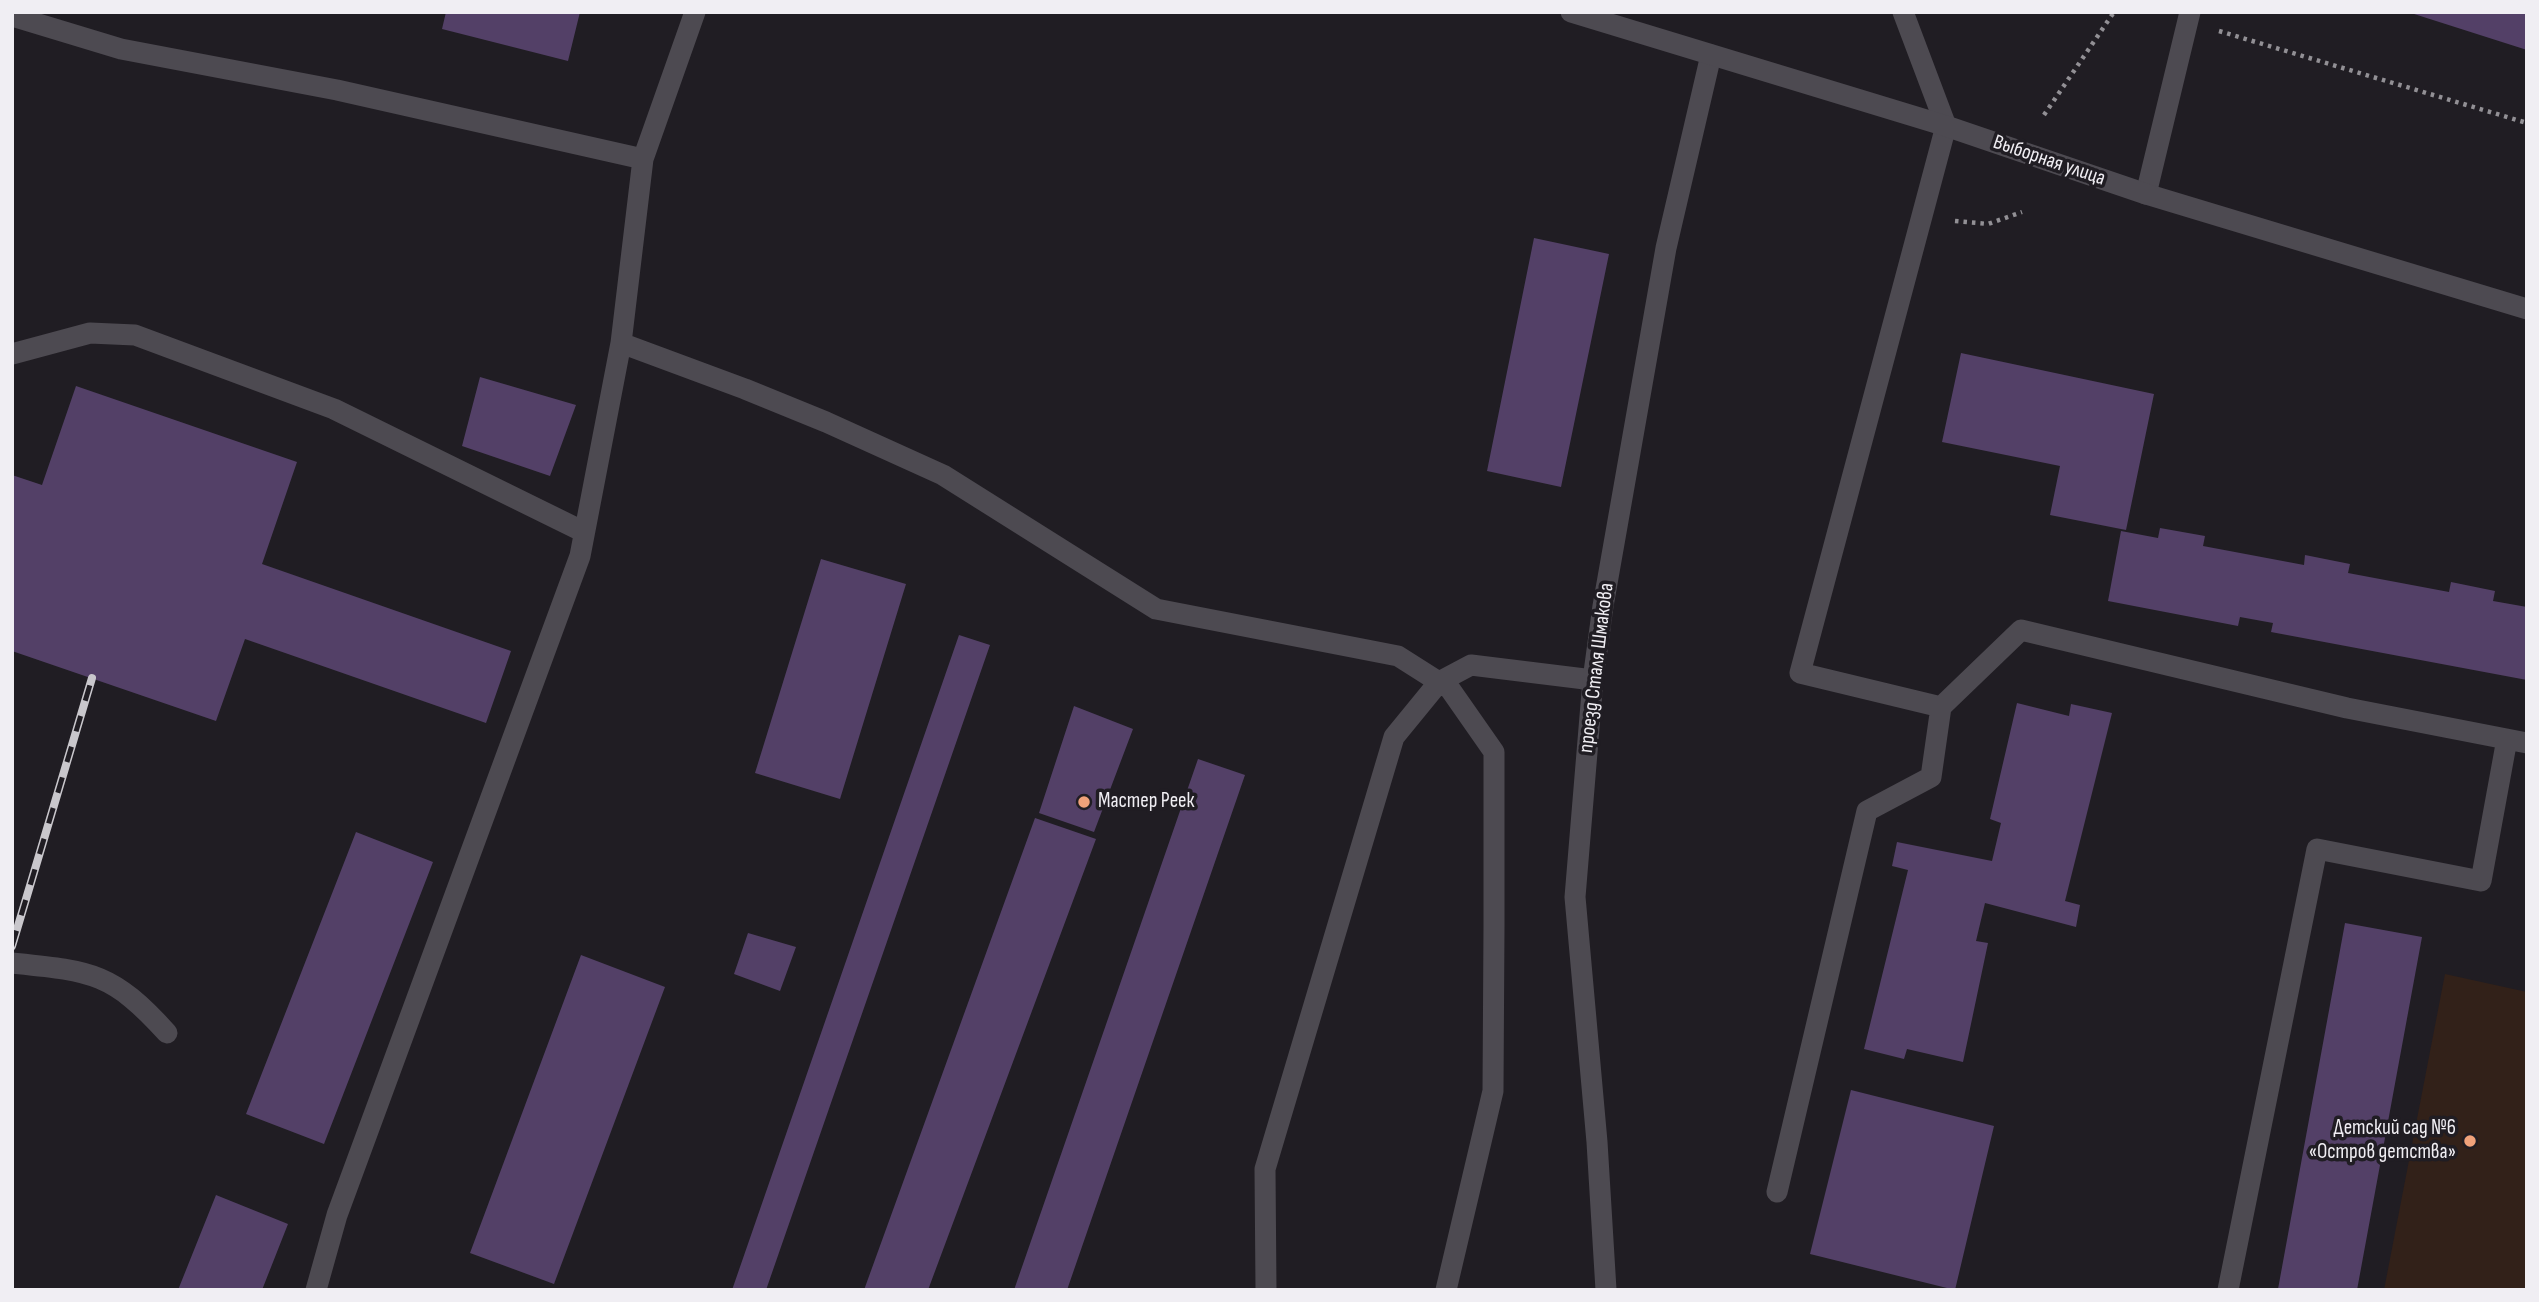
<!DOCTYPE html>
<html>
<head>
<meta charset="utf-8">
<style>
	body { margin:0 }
	#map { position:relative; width:2539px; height:1302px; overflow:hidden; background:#201d23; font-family:"Sofia Sans Condensed",sans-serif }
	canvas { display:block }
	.frame { position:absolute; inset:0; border:14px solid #f0eef3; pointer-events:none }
</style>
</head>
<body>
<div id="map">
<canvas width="2539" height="1302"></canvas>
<div class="frame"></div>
</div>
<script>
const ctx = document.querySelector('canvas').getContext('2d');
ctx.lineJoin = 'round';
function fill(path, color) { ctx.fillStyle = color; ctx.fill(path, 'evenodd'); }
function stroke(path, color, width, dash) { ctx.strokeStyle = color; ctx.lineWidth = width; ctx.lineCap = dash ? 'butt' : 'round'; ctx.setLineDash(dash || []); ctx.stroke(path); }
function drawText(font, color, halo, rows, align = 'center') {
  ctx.font = font + ' "Sofia Sans Condensed",sans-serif'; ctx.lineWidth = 7; ctx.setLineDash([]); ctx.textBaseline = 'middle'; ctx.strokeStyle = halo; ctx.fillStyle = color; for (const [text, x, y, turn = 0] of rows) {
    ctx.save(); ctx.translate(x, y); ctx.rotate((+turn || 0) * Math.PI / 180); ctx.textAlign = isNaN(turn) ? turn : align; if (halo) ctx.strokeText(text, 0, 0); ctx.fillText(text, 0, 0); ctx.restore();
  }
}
fill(new Path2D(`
	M2445 974 2527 992V1290H2384Z`), '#322119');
fill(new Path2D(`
	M446 12H580L568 61 442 29Z
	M2527 12V50L2411 13V12Z
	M1534 238 1609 254 1561 487 1487 471Z
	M1961 353 2154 394 2126 530 2050 515 2060 466 1942 442Z
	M480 377 576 405 550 476 462 446Z
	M76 386 297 462 262 564 511 651 486 723 245 639 216 721 12 651V475L42 485Z
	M2160 528 2205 536 2203 546 2304 565 2305 555 2350 564 2348 573 2449 592 2451 582 2495 591 2493 601 2527 607V680L2271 632 2273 623 2240 617 2238 626 2108 601 2121 531 2158 538Z
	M821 559 906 584 840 799 755 773Z
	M959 635 990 645 766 1290H732Z
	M2017 703 2069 716 2071 704 2112 713 2065 901 2080 905 2076 927 1985 903 1976 941 1988 943 1963 1062 1907 1049 1904 1059 1864 1049 1908 870 1892 866 1897 842 1992 861 2001 823 1990 819Z
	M1074 706 1133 729 1094 832 1039 813Z
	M1198 759 1245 775 1067 1290H1014Z
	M1035 818 1096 839 928 1290H864Z
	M356 832 433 862 324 1144 246 1114Z
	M2345 923 2422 937 2357 1290H2282L2278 1289Z
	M748 933 796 947 780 991 734 974Z
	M581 955 665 987 554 1284 470 1253Z
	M1851 1090 1994 1126 1955 1290 1810 1254Z
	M216 1195 288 1224 262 1290H178Z`), '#534067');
stroke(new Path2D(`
	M2219 31 2527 123
	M2044 115 2114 12
	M1955 221 1988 224 2022 212`), '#929095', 4.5, [3.5, 5]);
stroke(new Path2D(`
	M12 16 121 49 337 90 643 159
	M1946 126 1800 673 1941 707 2021 630 2347 708 2527 743
	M2146 194 2190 12
	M621 343 745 389 826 422 943 475 1156 609 1398 656 1450 689 1494 752V926L1493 1091 1446 1290
	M12 354 90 333 135 335 334 409 584 532
	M12 963C91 971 112 972 167 1033
	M1777 1192 1867 811 1931 777 1941 707
	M316 1290 337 1215 580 556 621 343 643 159 695 12
	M1266 1290 1265 1169 1394 737 1439 682 1471 665 1593 680
	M2228 1290 2317 849 2481 881 2507 739`), '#4d4a51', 21);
stroke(new Path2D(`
	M1903 12 1946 126
	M1606 1290 1597 1142 1575 897 1593 680 1603 606 1666 248 1711 55`), '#4d4a51', 21);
stroke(new Path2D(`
	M1571 12 1946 126 2146 194 2527 309`), '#4d4a51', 21);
const rail = new Path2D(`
	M12 946 92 678`);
stroke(rail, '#c9c7cc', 8);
stroke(rail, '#201d23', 5, [16]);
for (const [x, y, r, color] of [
	[1084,802,7,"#f0a27a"],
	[2470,1141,7,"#f0a27a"]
]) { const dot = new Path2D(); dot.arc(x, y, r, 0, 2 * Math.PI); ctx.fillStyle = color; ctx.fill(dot); stroke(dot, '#201d23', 2.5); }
drawText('21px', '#f0eef3', '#201d23', [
	["Выборная улица",2049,161,19],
	["проезд Сталя Шмакова",1597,668,-83]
]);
drawText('21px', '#f0eef3', '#201d23', [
	["Мастер Реек",1098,802],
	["Детский сад №6",2456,1129,"right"],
	["«Остров детства»",2456,1153,"right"]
], 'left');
</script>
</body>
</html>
